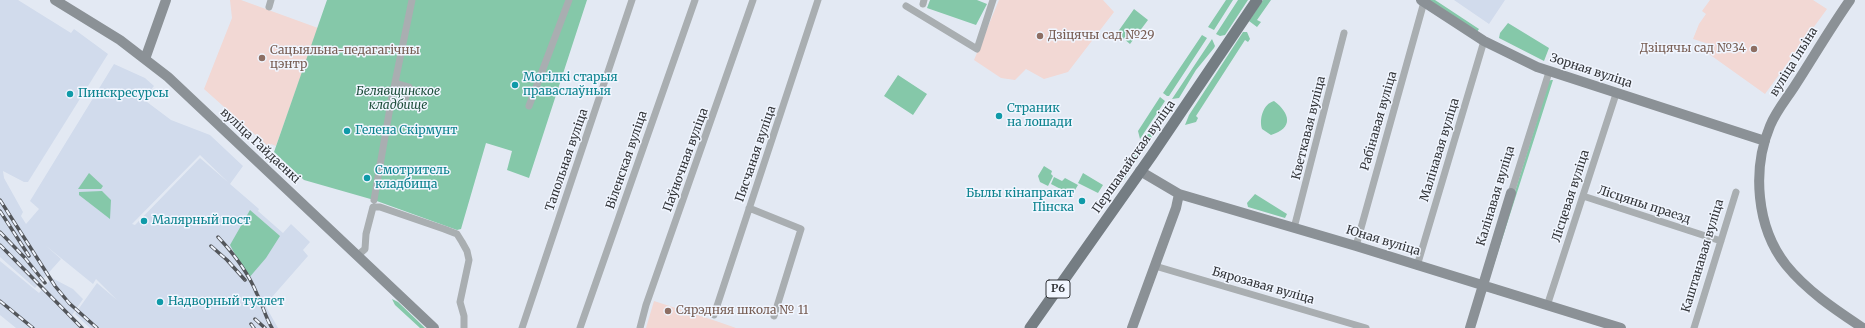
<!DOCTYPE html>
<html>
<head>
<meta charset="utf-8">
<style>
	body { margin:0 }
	canvas { display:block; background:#e3e9f3 }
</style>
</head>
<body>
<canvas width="1865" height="328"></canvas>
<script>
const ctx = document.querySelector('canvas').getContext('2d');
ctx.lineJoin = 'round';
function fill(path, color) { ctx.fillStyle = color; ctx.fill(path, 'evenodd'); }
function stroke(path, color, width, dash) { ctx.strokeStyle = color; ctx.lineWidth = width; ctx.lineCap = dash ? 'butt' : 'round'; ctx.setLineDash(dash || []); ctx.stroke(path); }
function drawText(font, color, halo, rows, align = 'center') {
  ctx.font = font + ' Merriweather,serif'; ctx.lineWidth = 3; ctx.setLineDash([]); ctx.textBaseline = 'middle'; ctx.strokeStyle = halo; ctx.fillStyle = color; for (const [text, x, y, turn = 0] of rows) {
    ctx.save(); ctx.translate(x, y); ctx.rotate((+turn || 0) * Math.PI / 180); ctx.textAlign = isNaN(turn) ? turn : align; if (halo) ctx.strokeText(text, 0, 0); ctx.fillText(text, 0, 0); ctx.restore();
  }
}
fill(new Path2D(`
	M0 0H18L71 33 74 29 108 54 28 182H24L3 171 4 178 23 212 21 216 26 224 39 209 30 201 114 64 145 78 154 86 143 99 171 120 210 135 243 166 230 184 259 209 258 211 283 233 291 224 310 242 303 250 308 256 265 305 278 328H90L75 314 97 283 117 300 96 279 93 284 45 245 61 259 35 288 0 257ZM200 155 229 183 200 158 135 225 132 224Z
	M1454 0H1505L1489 24Z
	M0 261 39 293 52 278 73 289 83 299 72 315 85 328H16L0 315Z`), '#d1dbec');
fill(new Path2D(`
	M230 0H241L318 28 276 146 271 144 269 147 204 89 232 18Z
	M999 0H1103L1114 12 1068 72 1044 79 1026 69 1015 80 1001 78 974 60Z
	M1710 0H1813L1827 9 1765 94 1709 54 1712 45 1693 39 1699 24 1706 14 1702 11Z
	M654 301 716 321 736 328H646Z`), '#f2d8d4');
fill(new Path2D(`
	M327 0H587L529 178 507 170 512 151 486 143 461 229 457 230 374 200 304 180 274 152Z
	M930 0H977L987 4 976 25 927 8Z
	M1226 0H1233L1214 30 1208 27Z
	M1238 0H1248L1225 35 1220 36 1216 34Z
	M1263 0H1271L1257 20 1261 22 1257 27 1249 21Z
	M1427 0H1435L1479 29 1477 32Z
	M1134 9 1148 20 1130 44 1117 33Z
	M1508 23 1549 48 1544 61 1499 38 1500 33Z
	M1243 32H1247L1250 39 1248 42 1245 40 1196 116 1198 118 1196 122 1185 125 1189 115Z
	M1202 35 1207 38 1169 96H1167L1163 93Z
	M1212 39 1215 46 1214 48 1196 70 1179 98 1172 99Z
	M898 75 927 94 913 115 884 96Z
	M1551 80H1553L1490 277 1489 276 1549 81Z
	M1160 97 1165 101 1140 139 1138 131Z
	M1274 101C1290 113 1294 128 1271 135L1262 129C1259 119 1263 104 1274 101Z
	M1168 105 1169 111 1145 148 1143 141Z
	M1136 151 1142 153 1124 180 1121 174Z
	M1044 166 1052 171 1051 174 1053 176 1048 186 1040 182 1038 176Z
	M89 173 103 186 101 189H78Z
	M1083 173 1103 185 1098 193 1078 183Z
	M1054 177 1062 181 1065 178 1078 185 1072 195 1051 184Z
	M102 191 111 200 110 219 79 195V192Z
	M1255 194 1287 214 1285 218 1248 207 1247 203Z
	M250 210 280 236 266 258 248 279 230 245Z
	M392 299 398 302 425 328H420L395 305Z`), '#85c8a9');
stroke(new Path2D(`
	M923 4 924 0
	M906 6 977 49 993 0
	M269 7 271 0
	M391 102 403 106 409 87 395 83
	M529 106 569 0
	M1511 193 1549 72
	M1583 196 1721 241
	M374 200 391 102 412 0
	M749 208 801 229 774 316
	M1294 228 1344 33
	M1356 246 1424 2
	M357 256 365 249 366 234 373 207H380L444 229 457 234 462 242 467 251 469 260 460 302 464 316V328
	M1155 266 1366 328
	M1417 266 1484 41
	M1547 306 1616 94
	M714 315 818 0
	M522 328 632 0
	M580 328 695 0
	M640 328 646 305 753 0
	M1694 328 1736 192`), '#a9aeb1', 7);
stroke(new Path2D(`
	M55 0 120 40 168 77 434 328
	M1421 0 1484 41 1537 67 1765 141
	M1850 0C1831 27 1814 56 1796 84 1788 97 1776 111 1770 126 1752 169 1756 227 1786 265 1807 291 1836 310 1863 328
	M145 59 166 0
	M1140 171 1179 194 1356 246 1621 328
	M1132 328 1176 208 1179 194
	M1470 328 1511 193`), '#8b9196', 10);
stroke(new Path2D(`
	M1030 328 1152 155 1257 0`), '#757d83', 11);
const rail = new Path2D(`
	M0 200 55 286 69 303 97 328
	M0 211 29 256
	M0 232 25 258 45 283
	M218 237C234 254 248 272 257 294 263 305 265 317 272 328
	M0 245 82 328
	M211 246 227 260 245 280
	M0 301 33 328
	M255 319 265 328
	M251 324 254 328`);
stroke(rail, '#53565b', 3.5);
stroke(rail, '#f1f6ff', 2, [6]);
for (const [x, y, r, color] of [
	[1040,36,4,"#8d6e63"],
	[1754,49,4,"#8d6e63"],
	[262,58,4,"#8d6e63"],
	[515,85,4,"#0f9aa8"],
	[70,94,4,"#0f9aa8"],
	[999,116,4,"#0f9aa8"],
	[347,131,4,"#0f9aa8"],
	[367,178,4,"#0f9aa8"],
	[1082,201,4,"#0f9aa8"],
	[144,221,4,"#0f9aa8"],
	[160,302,4,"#0f9aa8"],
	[668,311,4,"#8d6e63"]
]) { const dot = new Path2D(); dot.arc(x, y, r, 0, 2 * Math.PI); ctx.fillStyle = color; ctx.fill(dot); stroke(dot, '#f1f6ff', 1.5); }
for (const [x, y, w] of [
	[1058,289,24]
]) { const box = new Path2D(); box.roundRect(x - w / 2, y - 9, w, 18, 3); ctx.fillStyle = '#f1f6ff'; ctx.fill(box); stroke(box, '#323438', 1); }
drawText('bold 11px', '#323438', null, [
	["Р6",1058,289]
]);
drawText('12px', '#785e54', '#f1f6ff', [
	["Дзіцячы сад №29",1048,36],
	["Дзіцячы сад №34",1746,49,"right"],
	["Сацыяльна-педагагічны",270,51],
	["цэнтр",270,65],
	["Сярэдняя школа № 11",676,311]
], 'left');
drawText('12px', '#323438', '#f1f6ff', [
	["вуліца Ільіна",1794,62,-58],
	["Зорная вуліца",1591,71,18],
	["Рабінавая вуліца",1379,121,-74],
	["Кветкавая вуліца",1309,128,-76],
	["вуліца Гайдаенкі",260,146,43],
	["Малінавая вуліца",1440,150,-73],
	["Пясчаная вуліца",756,154,-71],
	["Першамайская вуліца",1134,157,-55],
	["Тапольная вуліца",567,160,-71],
	["Віленская вуліца",627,160,-71],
	["Паўночная вуліца",686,160,-70],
	["Калінавая вуліца",1496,196,-73],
	["Лісцевая вуліца",1571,196,-72],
	["Лісцяны праезд",1644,205,18],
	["Юная вуліца",1383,241,17],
	["Каштанавая вуліца",1703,256,-73],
	["Бярозавая вуліца",1263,286,16]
]);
drawText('12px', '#0d838f', '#f1f6ff', [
	["Могілкі старыя",523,78],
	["праваслаўныя",523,92],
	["Пинскресурсы",78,94],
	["Страник",1007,109],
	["на лошади",1007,123],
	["Гелена Скірмунт",355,131],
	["Смотритель",375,171],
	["кладбища",375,185],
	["Былы кінапракат",1074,194,"right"],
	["Пінска",1074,208,"right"],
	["Малярный пост",152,221],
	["Надворный туалет",168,302]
], 'left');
drawText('italic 12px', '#1d4d3a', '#f1f6ff', [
	["Белявщинское",398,92],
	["кладбище",398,106]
]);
</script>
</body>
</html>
